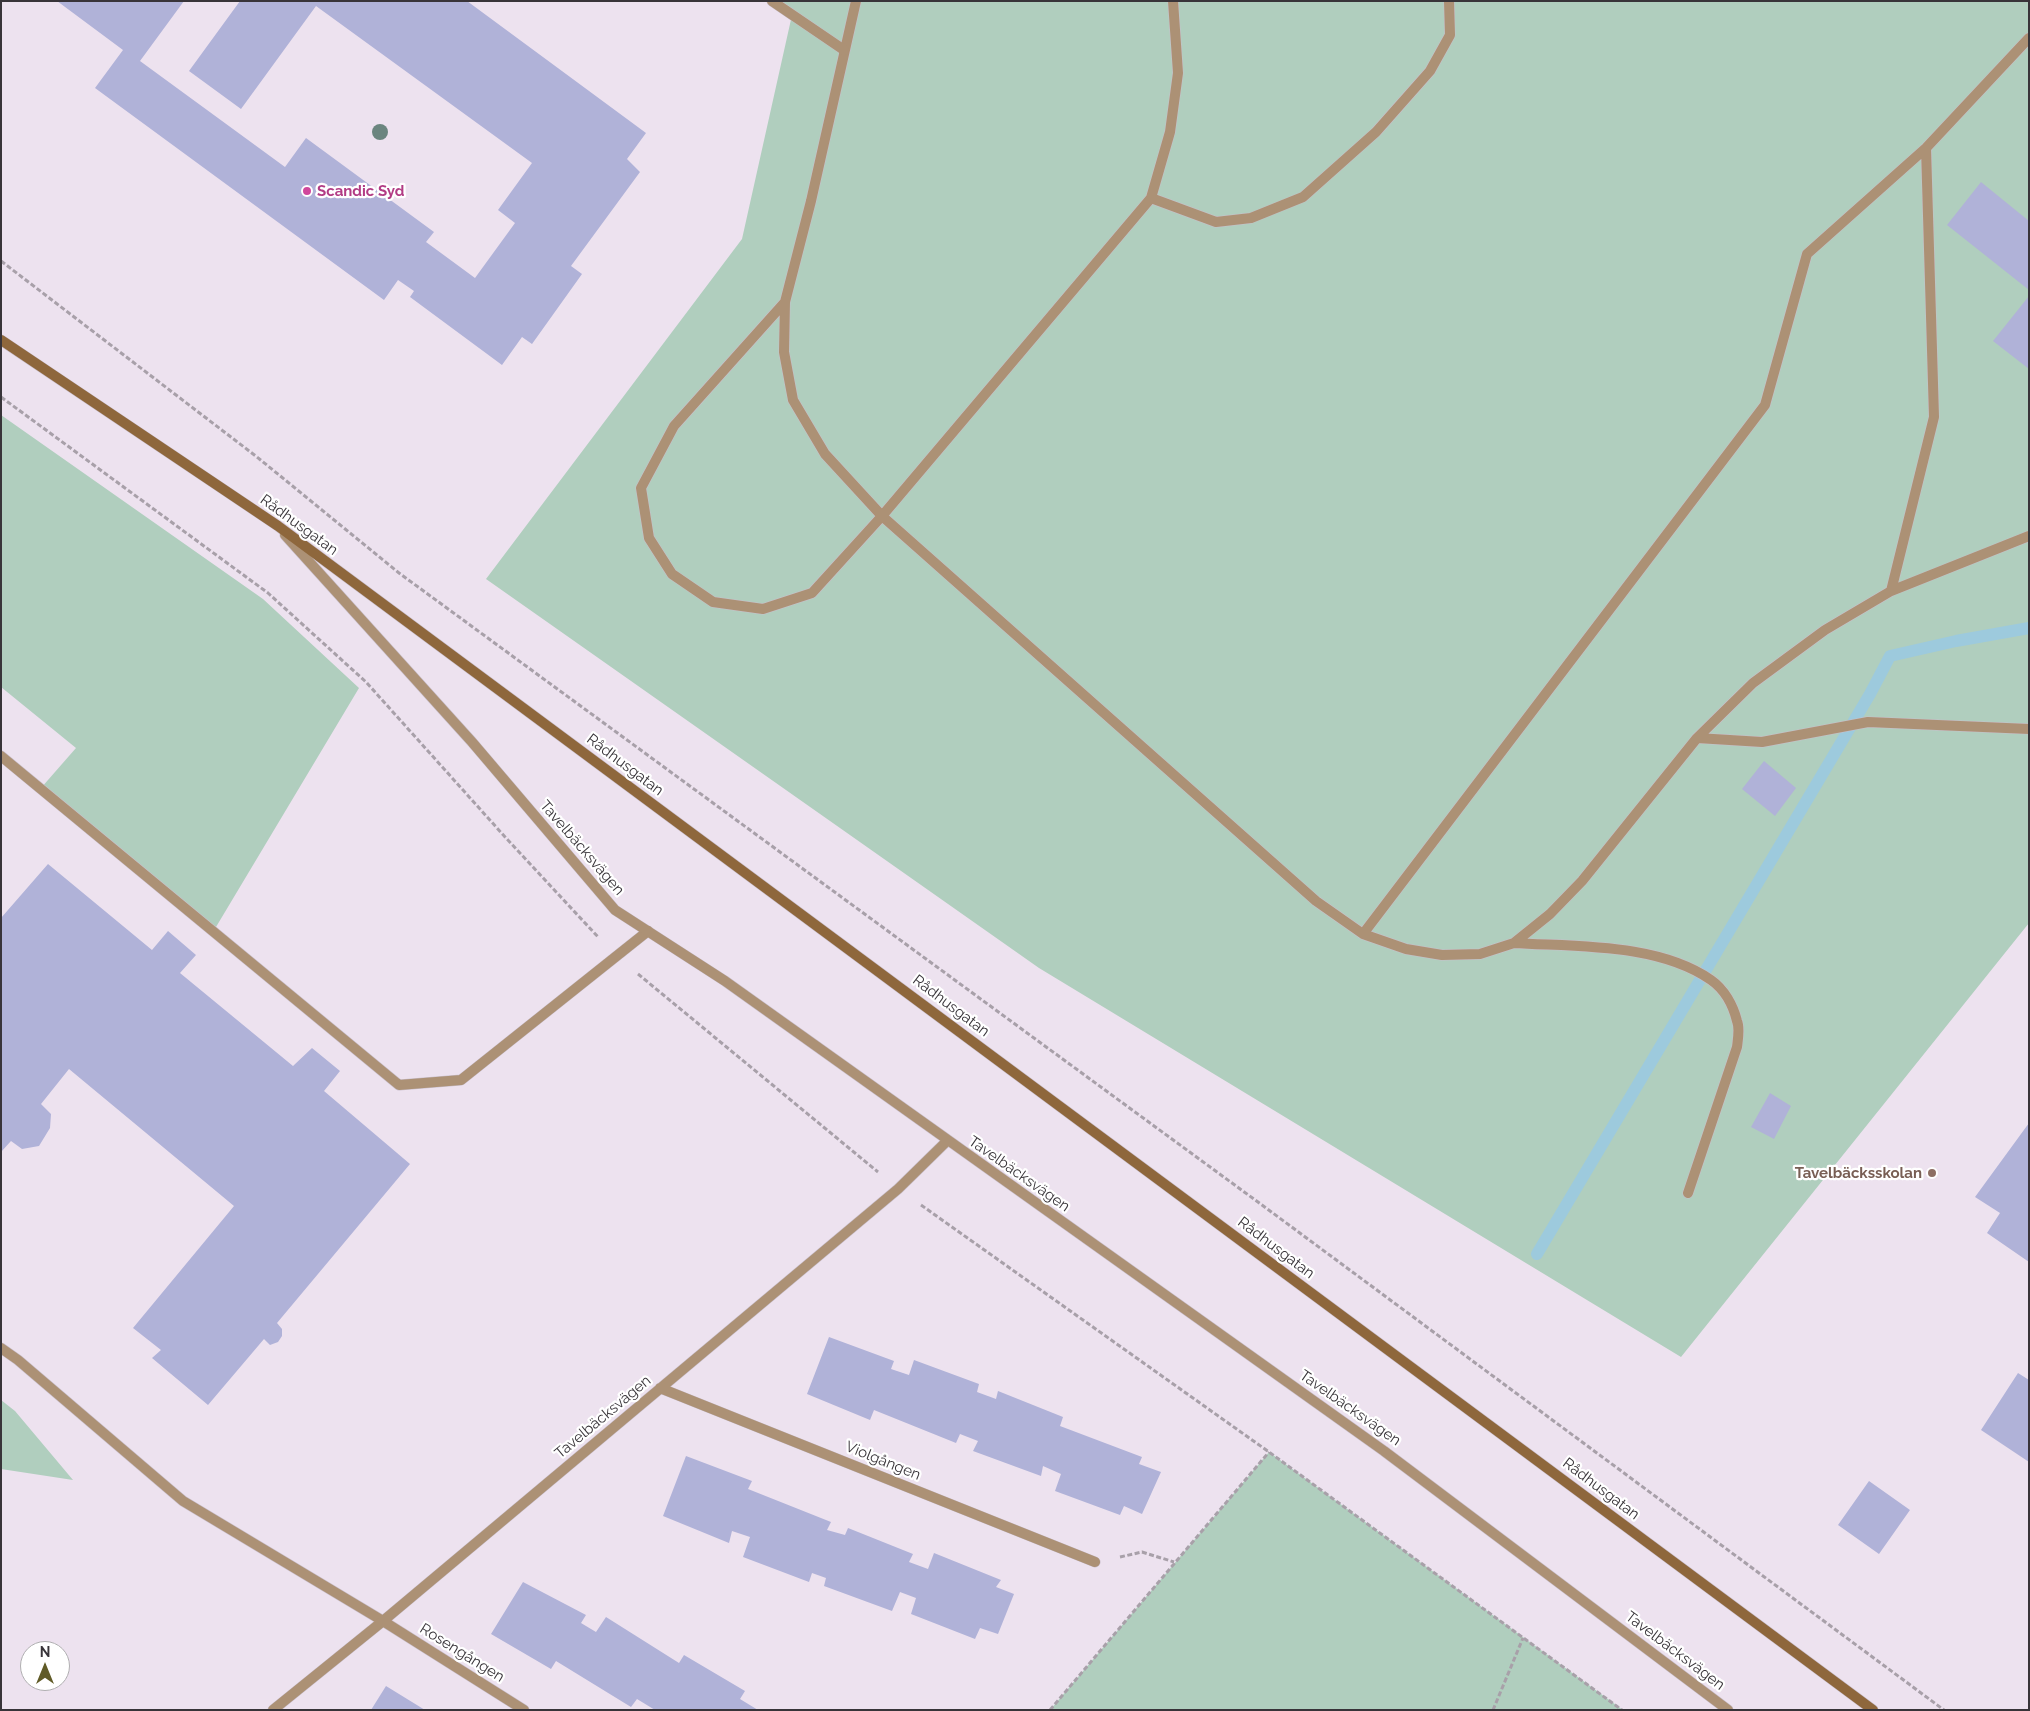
<!DOCTYPE html>
<html>
<head>
<meta charset="utf-8">
<style>
	body { margin:0 }
	#map { position:relative; width:2030px; height:1711px; overflow:hidden; background:#ede2ef; font-family:Raleway,sans-serif }
	canvas { display:block }
	.frame { position:absolute; inset:0; border:2px solid #383439; pointer-events:none }
	.north { position:absolute; left:20px; top:1641px; width:50px; height:50px; box-sizing:border-box; background:#fff; border:1px solid #afaeb0; border-radius:50%; rotate:0deg; font-size:14px; font-weight:700; line-height:20px; text-align:center; color:#383439 }
	.north::after { content:''; display:block; margin:auto; width:18px; height:22px; background:#605b27; clip-path:polygon(50% 0,100% 100%,50% 72%,0 100%) }
</style>
</head>
<body>
<div id="map">
<canvas width="2030" height="1711"></canvas>
<div class="frame"></div>
<div class="north">N</div>
</div>
<script>
const ctx = document.querySelector('canvas').getContext('2d');
ctx.lineJoin = 'round';
function fill(path, color) { ctx.fillStyle = color; ctx.fill(path, 'evenodd'); }
function stroke(path, color, width, dash) { ctx.strokeStyle = color; ctx.lineWidth = width; ctx.lineCap = dash ? 'butt' : 'round'; ctx.setLineDash(dash || []); ctx.stroke(path); }
function drawText(font, color, halo, rows, align = 'center') {
  ctx.font = font + ' Raleway,sans-serif'; ctx.lineWidth = 4.5; ctx.setLineDash([]); ctx.textBaseline = 'middle'; ctx.strokeStyle = halo; ctx.fillStyle = color; for (const [text, x, y, turn = 0] of rows) {
    ctx.save(); ctx.translate(x, y); ctx.rotate((+turn || 0) * Math.PI / 180); ctx.textAlign = isNaN(turn) ? turn : align; if (halo) ctx.strokeText(text, 0, 0); ctx.fillText(text, 0, 0); ctx.restore();
  }
}
fill(new Path2D(`
	M773 1H2029V923L1681 1357 1039 968 486 579 742 239 792 15Z
	M1 415 263 599 359 688 213 932 41 788 76 748 1 687Z
	M1 1400 15 1411 73 1480 1 1469Z
	M1269 1452 1623 1710H1050Z`), '#b0cebe');
stroke(new Path2D(`
	M1537 1254 1870 694 1890 656 1956 641 2029 628`), '#9dcadd', 12);
fill(new Path2D(`
	M57 1H184L140 61 285 167 306 138 434 232 426 242 475 278 515 223 498 210 532 163 316 6 241 109 189 71 240 1H467L646 133 627 159 640 172 571 266 582 274 532 344 522 337 502 365 410 297 414 291 398 280 384 300 95 88 123 50Z
	M1981 182 2029 221V290L1947 225Z
	M2029 296V369L1993 341Z
	M1764 761 1796 788 1775 816 1742 789Z
	M48 864 152 950 168 931 196 955 180 973 293 1066 312 1048 340 1071 324 1091 410 1164 277 1323 282 1329V1336L278 1342 270 1345 264 1339 208 1405 152 1358 161 1350 133 1328 234 1206 69 1069 41 1104 51 1114 50 1128 39 1146 22 1149 11 1141 1 1152V918Z
	M1770 1093 1791 1106 1774 1139 1751 1127Z
	M2029 1123V1262L1987 1233 2000 1213 1975 1197Z
	M829 1337 894 1361 891 1369 909 1375 914 1360 979 1384 977 1392 996 1399 998 1391 1063 1417 1060 1426 1142 1457 1139 1464 1161 1472 1142 1514 1124 1506 1120 1515 1055 1491 1061 1474 1043 1466 1041 1476 973 1451 978 1441 960 1434 956 1443 874 1410 870 1420 807 1394Z
	M2018 1373 2029 1380V1462L1981 1430Z
	M686 1456 752 1481 748 1489 831 1522 827 1530 845 1535 848 1528 913 1554 909 1562 928 1569 934 1553 1001 1580 996 1587 1014 1594 998 1634 980 1628 975 1639 911 1614 916 1598 900 1592 892 1611 824 1586 826 1578 812 1573 809 1582 743 1557 750 1537 732 1531 729 1543 663 1516Z
	M1869 1481 1910 1510 1879 1554 1838 1525Z
	M523 1582 586 1615 581 1623 596 1632 606 1617 679 1663 684 1655 745 1691 740 1699 758 1710H655L637 1699 631 1707 556 1661 551 1669 491 1634Z
	M386 1686 425 1710H371Z`), '#b0b2d8');
const lane = new Path2D(`
	M856 1 811 201 785 302 784 352 793 400 825 454 882 516 1316 901 1363 934 1406 949 1442 955 1480 954 1514 943 1550 914 1582 881 1697 738 1753 683 1825 630 1891 591 2029 536
	M1151 198 1216 222 1251 218 1303 197 1376 132 1430 71 1450 35 1449 1
	M785 302 674 426 641 488 649 538 672 574 713 602 763 609 812 593 882 516 1151 198 1170 132 1178 73 1173 1
	M1891 591 1934 417 1926 148
	M1697 738 1762 742 1868 722 2029 729
	M1 756 399 1085 461 1080 648 931
	M1363 934 1765 405 1807 254 1926 148 2029 38
	M1514 943C1576 947 1658 943 1711 980 1724 989 1733 1005 1737 1021 1740 1028 1738 1039 1737 1047L1688 1193
	M1 1348 18 1360 183 1501 383 1621`);
const street = new Path2D(`
	M772 1 844 50
	M285 535 472 742 615 910 725 981 1384 1451 1728 1710
	M660 1388 1095 1562
	M383 1621 524 1710
	M273 1710 383 1621 898 1189 947 1141`);
const secondary = new Path2D(`
	M1 340 278 526 1873 1710`);
stroke(lane, '#c9bfcb', 11);
stroke(street, '#c9bfcb', 11);
stroke(secondary, '#c9bfcb', 11);
stroke(new Path2D(`
	M1 261 257 457 399 573 1262 1205 1944 1710
	M1 397 268 593 366 682 506 838 599 938
	M638 974 878 1172
	M921 1205 1269 1452 1622 1710
	M1120 1557 1142 1552 1174 1562
	M1050 1710 1269 1452
	M1493 1710 1523 1638`), '#a8a0a9', 3, [5, 2.5]);
stroke(lane, '#ac9175', 10);
stroke(street, '#ac9175', 10);
stroke(secondary, '#8e673c', 10);
ctx.fillStyle = '#6b857f';
for (const [x, y] of [
	[380,132]
]) { ctx.beginPath(); ctx.arc(x, y, 8, 0, 2 * Math.PI); ctx.fill(); }
for (const [x, y, r, color] of [
	[307,191,5,"#d1479c"],
	[1932,1173,5,"#8d6e63"]
]) { const dot = new Path2D(); dot.arc(x, y, r, 0, 2 * Math.PI); ctx.fillStyle = color; ctx.fill(dot); stroke(dot, '#fff', 2); }
drawText('bold 15px', '#b23c85', '#fff', [
	["Scandic Syd",317,191]
], 'left');
drawText('15px', '#383439', '#fff', [
	["Rådhusgatan",299,525,36],
	["Rådhusgatan",625,765,37],
	["Tavelbäcksvägen",582,848,49],
	["Rådhusgatan",951,1006,37],
	["Tavelbäcksvägen",1019,1174,35],
	["Rådhusgatan",1276,1248,37],
	["Tavelbäcksvägen",1350,1408,35],
	["Tavelbäcksvägen",603,1417,-40],
	["Violgången",883,1461,22],
	["Rådhusgatan",1601,1489,37],
	["Tavelbäcksvägen",1675,1651,37],
	["Rosengången",462,1653,32]
]);
drawText('bold 15px', '#785e54', '#fff', [
	["Tavelbäcksskolan",1922,1173]
], 'right');
</script>
</body>
</html>
